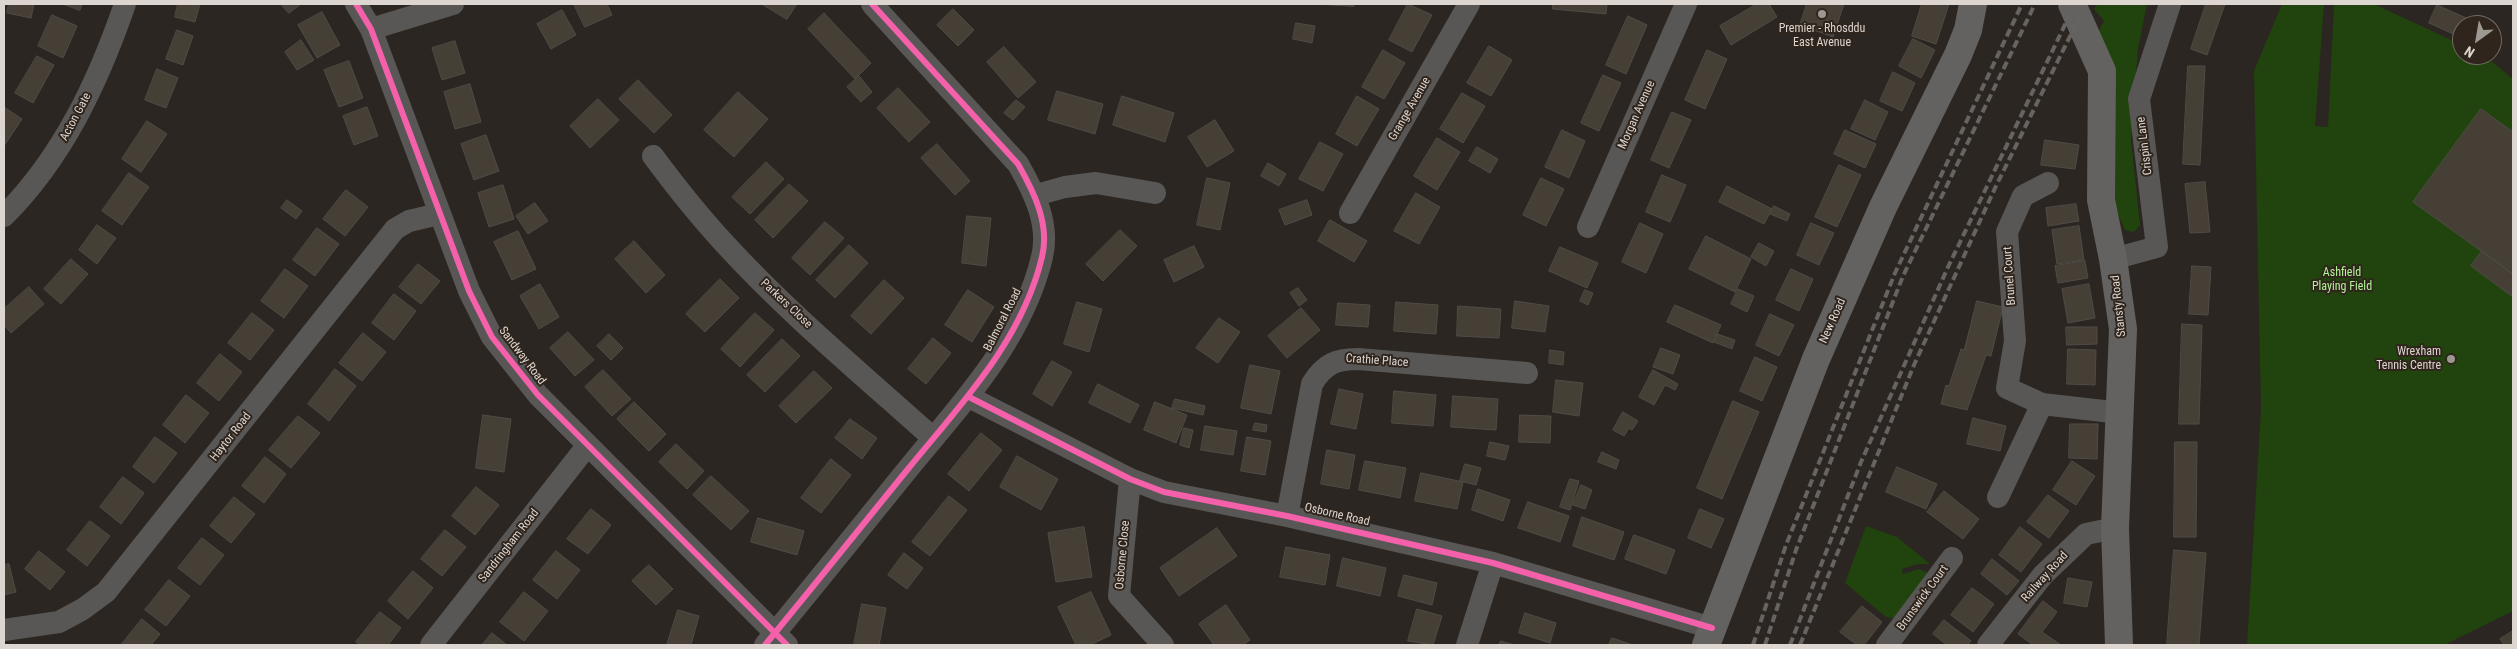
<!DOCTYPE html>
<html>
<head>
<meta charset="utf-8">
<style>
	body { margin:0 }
	#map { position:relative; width:2517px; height:649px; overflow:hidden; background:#2b2621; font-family:"Roboto Condensed",sans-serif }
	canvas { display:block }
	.frame { position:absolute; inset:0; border:5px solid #dcd5d0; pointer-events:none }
	.north { position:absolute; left:2452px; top:15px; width:50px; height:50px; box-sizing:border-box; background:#2f251d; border:1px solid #746b65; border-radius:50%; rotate:212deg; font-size:14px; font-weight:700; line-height:20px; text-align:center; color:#dcd5d0 }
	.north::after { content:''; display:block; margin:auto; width:18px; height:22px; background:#9e9893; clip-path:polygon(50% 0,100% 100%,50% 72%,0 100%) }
</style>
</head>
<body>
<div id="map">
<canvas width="2517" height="649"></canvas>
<div class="frame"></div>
<div class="north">N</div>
</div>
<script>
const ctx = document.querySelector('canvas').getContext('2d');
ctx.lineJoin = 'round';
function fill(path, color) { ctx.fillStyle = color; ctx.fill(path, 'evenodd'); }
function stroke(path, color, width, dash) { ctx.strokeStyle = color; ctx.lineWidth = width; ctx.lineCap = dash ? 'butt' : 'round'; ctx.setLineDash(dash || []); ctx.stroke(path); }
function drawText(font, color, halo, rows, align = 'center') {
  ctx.font = font + ' "Roboto Condensed",sans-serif'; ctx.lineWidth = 4; ctx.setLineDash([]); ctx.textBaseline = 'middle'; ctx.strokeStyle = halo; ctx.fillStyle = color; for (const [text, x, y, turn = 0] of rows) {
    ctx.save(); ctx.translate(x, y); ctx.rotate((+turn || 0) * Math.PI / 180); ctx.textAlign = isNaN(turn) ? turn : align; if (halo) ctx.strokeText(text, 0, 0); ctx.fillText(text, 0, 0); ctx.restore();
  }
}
fill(new Path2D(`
	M2097 4H2147L2138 49 2131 140 2140 225 2134 232 2125 230 2118 214 2114 216 2098 32 2104 21 2094 9Z
	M2282 4H2324L2315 126 2328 127 2334 4H2374L2462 45V55H2484L2513 79V611L2444 645H2247L2261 409 2254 71Z
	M1866 526 1897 537 1930 564H1918L1902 569 1903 574 1919 569 1930 574 1895 618 1886 617 1845 583Z`), '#21430d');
const building = new Path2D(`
	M9 4H34L31 18 7 13Z
	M63 4H82L80 10Z
	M178 4H200L195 22 175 17Z
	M281 4H301L289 13Z
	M574 4H607L612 15 585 27Z
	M762 4H797L787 19Z
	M1317 4H1355L1354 6Z
	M1408 4 1432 15 1412 52 1389 40Z
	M1553 4H1607L1606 14 1553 9Z
	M1757 4H1769L1777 17 1731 45 1720 26Z
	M1807 4H1844L1833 37 1800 25Z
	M1922 4H1949L1936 44 1912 36Z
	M2206 4H2225L2207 55 2191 49Z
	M2437 5 2482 25H2462V38L2429 23Z
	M953 9 974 30 958 46 937 25Z
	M562 10 576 35 551 49 537 24Z
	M322 12 340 45 317 58 298 25Z
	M824 13 871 63 855 79 808 29Z
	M52 15 77 26 63 58 38 46Z
	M1628 16 1647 25 1626 74 1606 65Z
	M1296 23 1315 26 1312 43 1293 39Z
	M177 30 193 36 183 65 166 59Z
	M1913 39 1935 50 1921 78 1899 66Z
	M301 40 314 60 297 70 285 52Z
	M455 41 465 73 442 80 432 48Z
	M1489 46 1512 60 1491 96 1467 83Z
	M1004 47 1036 82 1018 98 987 62Z
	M1383 50 1405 63 1384 99 1362 87Z
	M1707 50 1727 59 1705 109 1685 100Z
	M37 56 54 65 33 103 15 93Z
	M349 61 363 98 339 107 324 70Z
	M2188 66H2205L2200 165 2183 164Z
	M157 69 178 78 166 108 145 100Z
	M1893 72 1915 83 1902 111 1880 101Z
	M1603 75 1621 83 1599 131 1581 123Z
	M859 76 872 92 861 102 847 87Z
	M638 80 672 115 654 133 619 99Z
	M470 84 481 122 455 129 444 92Z
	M898 88 930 122 909 142 877 108Z
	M1057 91 1103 104 1095 134 1048 120Z
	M738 92 768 119 734 157 704 130Z
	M1462 93 1485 106 1463 143 1440 129Z
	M1122 96 1174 113 1165 142 1113 125Z
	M1357 96 1379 109 1357 146 1336 134Z
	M598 99 619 120 590 148 570 126Z
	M1016 100 1025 107 1013 120 1004 113Z
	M1865 100 1888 112 1875 140 1851 129Z
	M4 107 22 119 4 146Z
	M367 107 378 136 354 145 343 116Z
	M2481 109 2513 132V274L2413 202Z
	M1672 112 1691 120 1669 168 1651 160Z
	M1215 120 1234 151 1207 167 1188 137Z
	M147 121 167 134 141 172 122 159Z
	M1562 130 1585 141 1569 178 1545 167Z
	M1845 130 1876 144 1865 168 1834 154Z
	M486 135 499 171 474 180 461 144Z
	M1437 138 1460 152 1437 190 1414 176Z
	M2045 140 2079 145 2075 169 2041 165Z
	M1320 142 1343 154 1323 191 1299 179Z
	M937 144 970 181 955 195 921 158Z
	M1477 147 1498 159 1490 173 1469 161Z
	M766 162 784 179 750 214 732 197Z
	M1268 163 1286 174 1279 186 1261 176Z
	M1839 165 1861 175 1837 227 1815 217Z
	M129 173 149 187 122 225 102 211Z
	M1662 175 1686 185 1670 222 1646 212Z
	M1207 178 1230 183 1220 230 1197 225Z
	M1541 178 1564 189 1546 226 1523 215Z
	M2205 182 2210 232 2190 233 2185 184Z
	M789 184 808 201 773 238 755 220Z
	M503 185 514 219 489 227 478 193Z
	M1727 186 1772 209 1764 224 1719 202Z
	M346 190 368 207 345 236 323 219Z
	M1416 193 1440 207 1419 244 1394 231Z
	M287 200 302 211 296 219 281 208Z
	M1307 200 1312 215 1285 225 1279 210Z
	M535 203 548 221 528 234 516 216Z
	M2076 204 2079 221 2048 226 2046 208Z
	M1774 206 1790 214 1787 221 1770 214Z
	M967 216 991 218 986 266 962 263Z
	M1330 220 1367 241 1354 262 1318 241Z
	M825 222 844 238 810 275 792 258Z
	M1640 223 1663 234 1646 273 1622 262Z
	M1811 223 1834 233 1819 265 1797 255Z
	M97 225 116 238 97 264 79 250Z
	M2079 226 2084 260 2057 264 2052 230Z
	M317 228 339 244 315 276 293 260Z
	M1120 230 1137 246 1103 281 1086 264Z
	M518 231 536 269 512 280 494 242Z
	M1706 236 1751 259 1735 292 1689 269Z
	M634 241 665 275 646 293 615 259Z
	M1759 243 1774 251 1766 266 1751 257Z
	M849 245 868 263 835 298 816 280Z
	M1194 246 1204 267 1174 282 1164 260Z
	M1560 247 1598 263 1587 288 1549 271Z
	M2482 251 2513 274V297L2471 266Z
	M71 259 88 274 61 304 44 289Z
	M2085 261 2088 278 2058 283 2055 266Z
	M418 264 440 281 421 304 399 287Z
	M2192 266 2211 267 2208 315 2189 314Z
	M285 269 308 286 284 318 261 301Z
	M1791 269 1813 279 1799 311 1776 300Z
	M720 279 739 298 705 332 686 314Z
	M884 280 904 298 871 334 851 316Z
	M540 284 559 317 539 329 520 296Z
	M2089 284 2095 318 2068 323 2062 289Z
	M29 287 44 304 11 333 4 325V309Z
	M1298 288 1307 300 1299 306 1290 293Z
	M1738 289 1754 296 1747 312 1731 304Z
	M968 290 994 307 972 342 945 325Z
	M1585 290 1593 293 1588 305 1580 301Z
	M394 294 416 311 394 340 372 323Z
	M1515 301 1549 306 1545 332 1512 328Z
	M1977 301 2003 307 1991 356 1986 355 1967 410 1941 404 1946 385 1949 386 1961 349 1964 350Z
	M1077 302 1102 309 1089 352 1064 344Z
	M1396 302 1438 305 1436 334 1394 331Z
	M1338 303 1370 305 1368 327 1336 325Z
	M1675 305 1721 325 1713 343 1667 322Z
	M1458 306 1501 309 1499 338 1457 336Z
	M1301 308 1320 330 1287 358 1268 336Z
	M252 313 274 330 250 360 228 343Z
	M755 313 774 330 740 367 721 349Z
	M1770 314 1794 325 1779 356 1756 345Z
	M1219 318 1240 332 1218 363 1196 348Z
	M2182 324 2202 325 2199 424H2179Z
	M2066 327H2097V344L2067 345Z
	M568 332 594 360 575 376 550 348Z
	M363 333 386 352 362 381 339 363Z
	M609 334 623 348 611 360 597 346Z
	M1717 334 1735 340 1732 349 1714 342Z
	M933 338 951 353 926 384 908 369Z
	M782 339 800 356 765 392 747 375Z
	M1661 348 1680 355 1673 374 1653 367Z
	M2068 349 2096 350 2095 385 2067 384Z
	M1550 350 1564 352 1563 365 1549 363Z
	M220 354 242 372 219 401 197 383Z
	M1755 357 1777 367 1762 401 1740 391Z
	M1052 361 1072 372 1052 406 1033 394Z
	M1250 365 1280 371 1271 414 1241 408Z
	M335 369 356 386 329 421 308 404Z
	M603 370 631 399 612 416 585 387Z
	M1653 370 1678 384 1675 390 1665 385 1654 405 1639 397Z
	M814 371 832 388 796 423 779 406Z
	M1556 380 1583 383 1579 416 1553 412Z
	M1098 384 1139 405 1130 423 1089 403Z
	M1339 389 1363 394 1356 429 1331 424Z
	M1394 391 1436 395 1433 426 1392 423Z
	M186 395 209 413 185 443 163 425Z
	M1453 396 1498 399 1496 430 1451 427Z
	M1175 399 1205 406 1203 415 1172 408Z
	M1733 401 1759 412 1722 499 1697 488Z
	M634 402 666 434 649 451 617 419Z
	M1155 402 1187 415 1176 443 1144 430Z
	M1623 412 1638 421 1632 430 1629 428 1624 436 1613 430Z
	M483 415 511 419 504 472 476 468Z
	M1520 415 1551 416 1550 443 1519 442Z
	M298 416 320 433 291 468 269 450Z
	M1973 418 2006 426 2000 451 1967 444Z
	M850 419 877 438 862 459 835 438Z
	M1255 423 1267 425 1266 432 1253 430Z
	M2070 424H2098L2097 459 2069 458Z
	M1205 426 1237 431 1233 455 1201 450Z
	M1184 428 1193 430 1189 448 1180 445Z
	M981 433 1002 450 969 491 948 474Z
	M155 437 177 453 154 483 133 467Z
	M1247 437 1271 441 1265 475 1241 471Z
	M1490 442 1509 446 1505 460 1487 456Z
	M2175 442H2197L2196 537H2174Z
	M676 444 704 471 687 489 659 462Z
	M1327 450 1355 455 1349 489 1321 484Z
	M1602 452 1619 460 1616 469 1598 462Z
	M1017 456 1058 479 1041 510 1000 487Z
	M265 457 286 474 264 503 242 486Z
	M831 459 851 475 821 513 801 498Z
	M1365 461 1406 468 1400 498 1359 490Z
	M2072 461 2095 476 2076 505 2053 490Z
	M1465 464 1481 468 1476 485 1460 481Z
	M1897 467 1937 484 1926 509 1886 492Z
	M1421 473 1463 482 1457 509 1415 501Z
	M711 476 749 511 731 530 693 495Z
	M123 477 144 493 121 524 100 507Z
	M1570 479 1579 481 1570 510 1560 507Z
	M1581 485 1592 490 1585 509 1573 505Z
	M476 487 499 505 475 535 452 516Z
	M1478 489 1510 500 1503 521 1472 510Z
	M1944 491 1979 519 1963 539 1927 512Z
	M2048 495 2069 511 2049 538 2027 522Z
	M949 496 967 510 930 556 912 542Z
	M234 497 255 514 231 543 210 526Z
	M1528 502 1569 516 1560 542 1518 528Z
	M591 509 611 525 588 554 567 539Z
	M1700 509 1724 519 1711 548 1688 538Z
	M1582 517 1624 532 1614 560 1573 546Z
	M758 518 804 531 797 555 751 542Z
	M90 521 110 536 87 566 67 550Z
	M1084 527 1092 577 1056 582 1048 533Z
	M2020 527 2042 544 2021 572 1999 555Z
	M1217 528 1237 556 1179 596 1160 568Z
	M445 530 466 547 442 576 421 559Z
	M1634 535 1675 550 1666 574 1625 559Z
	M202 538 224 555 200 585 178 568Z
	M1286 547 1330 555 1325 585 1280 577Z
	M2174 550 2206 553 2199 645H2167Z
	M39 551 65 572 50 590 25 569Z
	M556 551 580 570 557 599 533 580Z
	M904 553 923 568 907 589 888 575Z
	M1343 558 1386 568 1380 596 1337 586Z
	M1992 559 2019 581 2007 595 1981 574Z
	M9 564 16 592 4 595V565Z
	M649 565 673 589 656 605 632 581Z
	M413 571 433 588 408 619 388 601Z
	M1404 575 1437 583 1432 605 1398 596Z
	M2068 578 2092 582 2087 607 2064 603Z
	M169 580 190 596 166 626 145 610Z
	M1972 588 1994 604 1973 632 1951 615Z
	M524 592 548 611 524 641 500 622Z
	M1091 592 1111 635 1090 645H1076L1058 607Z
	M2043 601 2057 612 2042 632 2061 645H2033L2018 634Z
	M862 604 886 608 879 645H854Z
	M1226 605 1250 640 1243 645H1214L1199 624Z
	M1862 606 1882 622 1864 645H1857L1840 632Z
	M1417 609 1442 616 1433 645 1408 641Z
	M678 610 699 616 691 645H667Z
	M380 612 401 628 388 645H361L356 642Z
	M1525 613 1556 623 1550 643 1519 633Z
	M142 619 160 634 151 645H125L122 644Z
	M1944 620 1971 641 1967 645H1947L1933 634Z
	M2513 631V645H2504L2500 639Z
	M492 633 507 645H482Z
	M1612 638 1633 645H1609Z
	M1501 641 1514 645H1499Z`);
fill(building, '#463f35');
stroke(building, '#4f4b47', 1);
stroke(new Path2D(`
	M356 4 371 29 469 291 492 337 538 395 787 645
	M371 29 453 4
	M653 156C676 187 699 216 725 244 789 314 863 375 933 438
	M2048 183 2023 196 2007 232 2015 341 2007 388 2042 404 2121 413
	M1036 195 1065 187 1096 183 1155 193
	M1350 213 1469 4
	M4 216C63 157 98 82 125 4
	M1588 227 1686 4
	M2113 259 2157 247 2139 99 2170 4
	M969 397 1130 479 1164 492 1287 516 1493 563 1712 628
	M1130 479 1119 596 1163 645
	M1998 497 2042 404
	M1287 516 1312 384C1324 364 1336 359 1358 359L1527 373
	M4 630 59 622 83 609 106 592 395 229 409 221 439 214
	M431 645 587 446
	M765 645C813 587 860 528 908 469 961 404 1022 341 1042 257 1050 224 1034 192 1018 164L872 4
	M1467 645 1493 563
	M1887 645 1952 558
	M1988 645 2043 575 2086 534 2115 528`), '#595755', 22);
stroke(new Path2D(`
	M2072 4 2102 71 2101 200 2113 259 2123 329 2115 528 2119 645
	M1706 645 1816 359 1883 207 1958 55 1968 30 1973 4`), '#646260', 28);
stroke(new Path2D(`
	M1753 645 1786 545 1895 273 2022 4
	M1765 645 1796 550 1903 276 2035 4
	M1790 645 1861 462 1948 267 2075 4
	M1800 645 1914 365 1996 186 2086 4`), '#666361', 4, [8, 4]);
stroke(new Path2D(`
	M356 4 371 29 469 291 492 337 538 395 787 645
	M969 397 1130 479 1164 492 1287 516 1493 563 1712 628
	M765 645C813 587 860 528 908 469 961 404 1022 341 1042 257 1050 224 1034 192 1018 164L872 4`), '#f560ab', 6);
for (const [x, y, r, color] of [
	[1822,14,5,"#9e9893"],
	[2451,359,5,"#9e9893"]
]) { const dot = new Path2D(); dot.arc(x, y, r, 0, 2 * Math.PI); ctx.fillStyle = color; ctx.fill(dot); stroke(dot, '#2f251d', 2); }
drawText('12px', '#dcd5d0', '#2f251d', [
	["Premier - Rhosddu",1822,29],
	["East Avenue",1822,43],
	["Wrexham",2441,352,"right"],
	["Tennis Centre",2441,366,"right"]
]);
drawText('12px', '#dcd5d0', '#2f251d', [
	["Grange Avenue",1410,109,-60],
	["Morgan Avenue",1637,115,-66],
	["Acton Gate",76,117,-62],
	["Crispin Lane",2145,146,-97],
	["Brunel Court",2010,276,-94],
	["Parkers Close",786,304,43],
	["Stansty Road",2119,306,-96],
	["Balmoral Road",1003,320,-63],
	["New Road",1833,321,-66],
	["Sandway Road",522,356,53],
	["Crathie Place",1377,361,4],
	["Haytor Road",231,437,-52],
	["Osborne Road",1337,515,13],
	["Sandringham Road",509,546,-52],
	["Osborne Close",1123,555,-85],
	["Railway Road",2045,577,-48],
	["Brunswick Court",1923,598,-54]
]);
drawText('12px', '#b0f296', '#2f251d', [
	["Ashfield",2342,273],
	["Playing Field",2342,287]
]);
</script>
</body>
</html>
